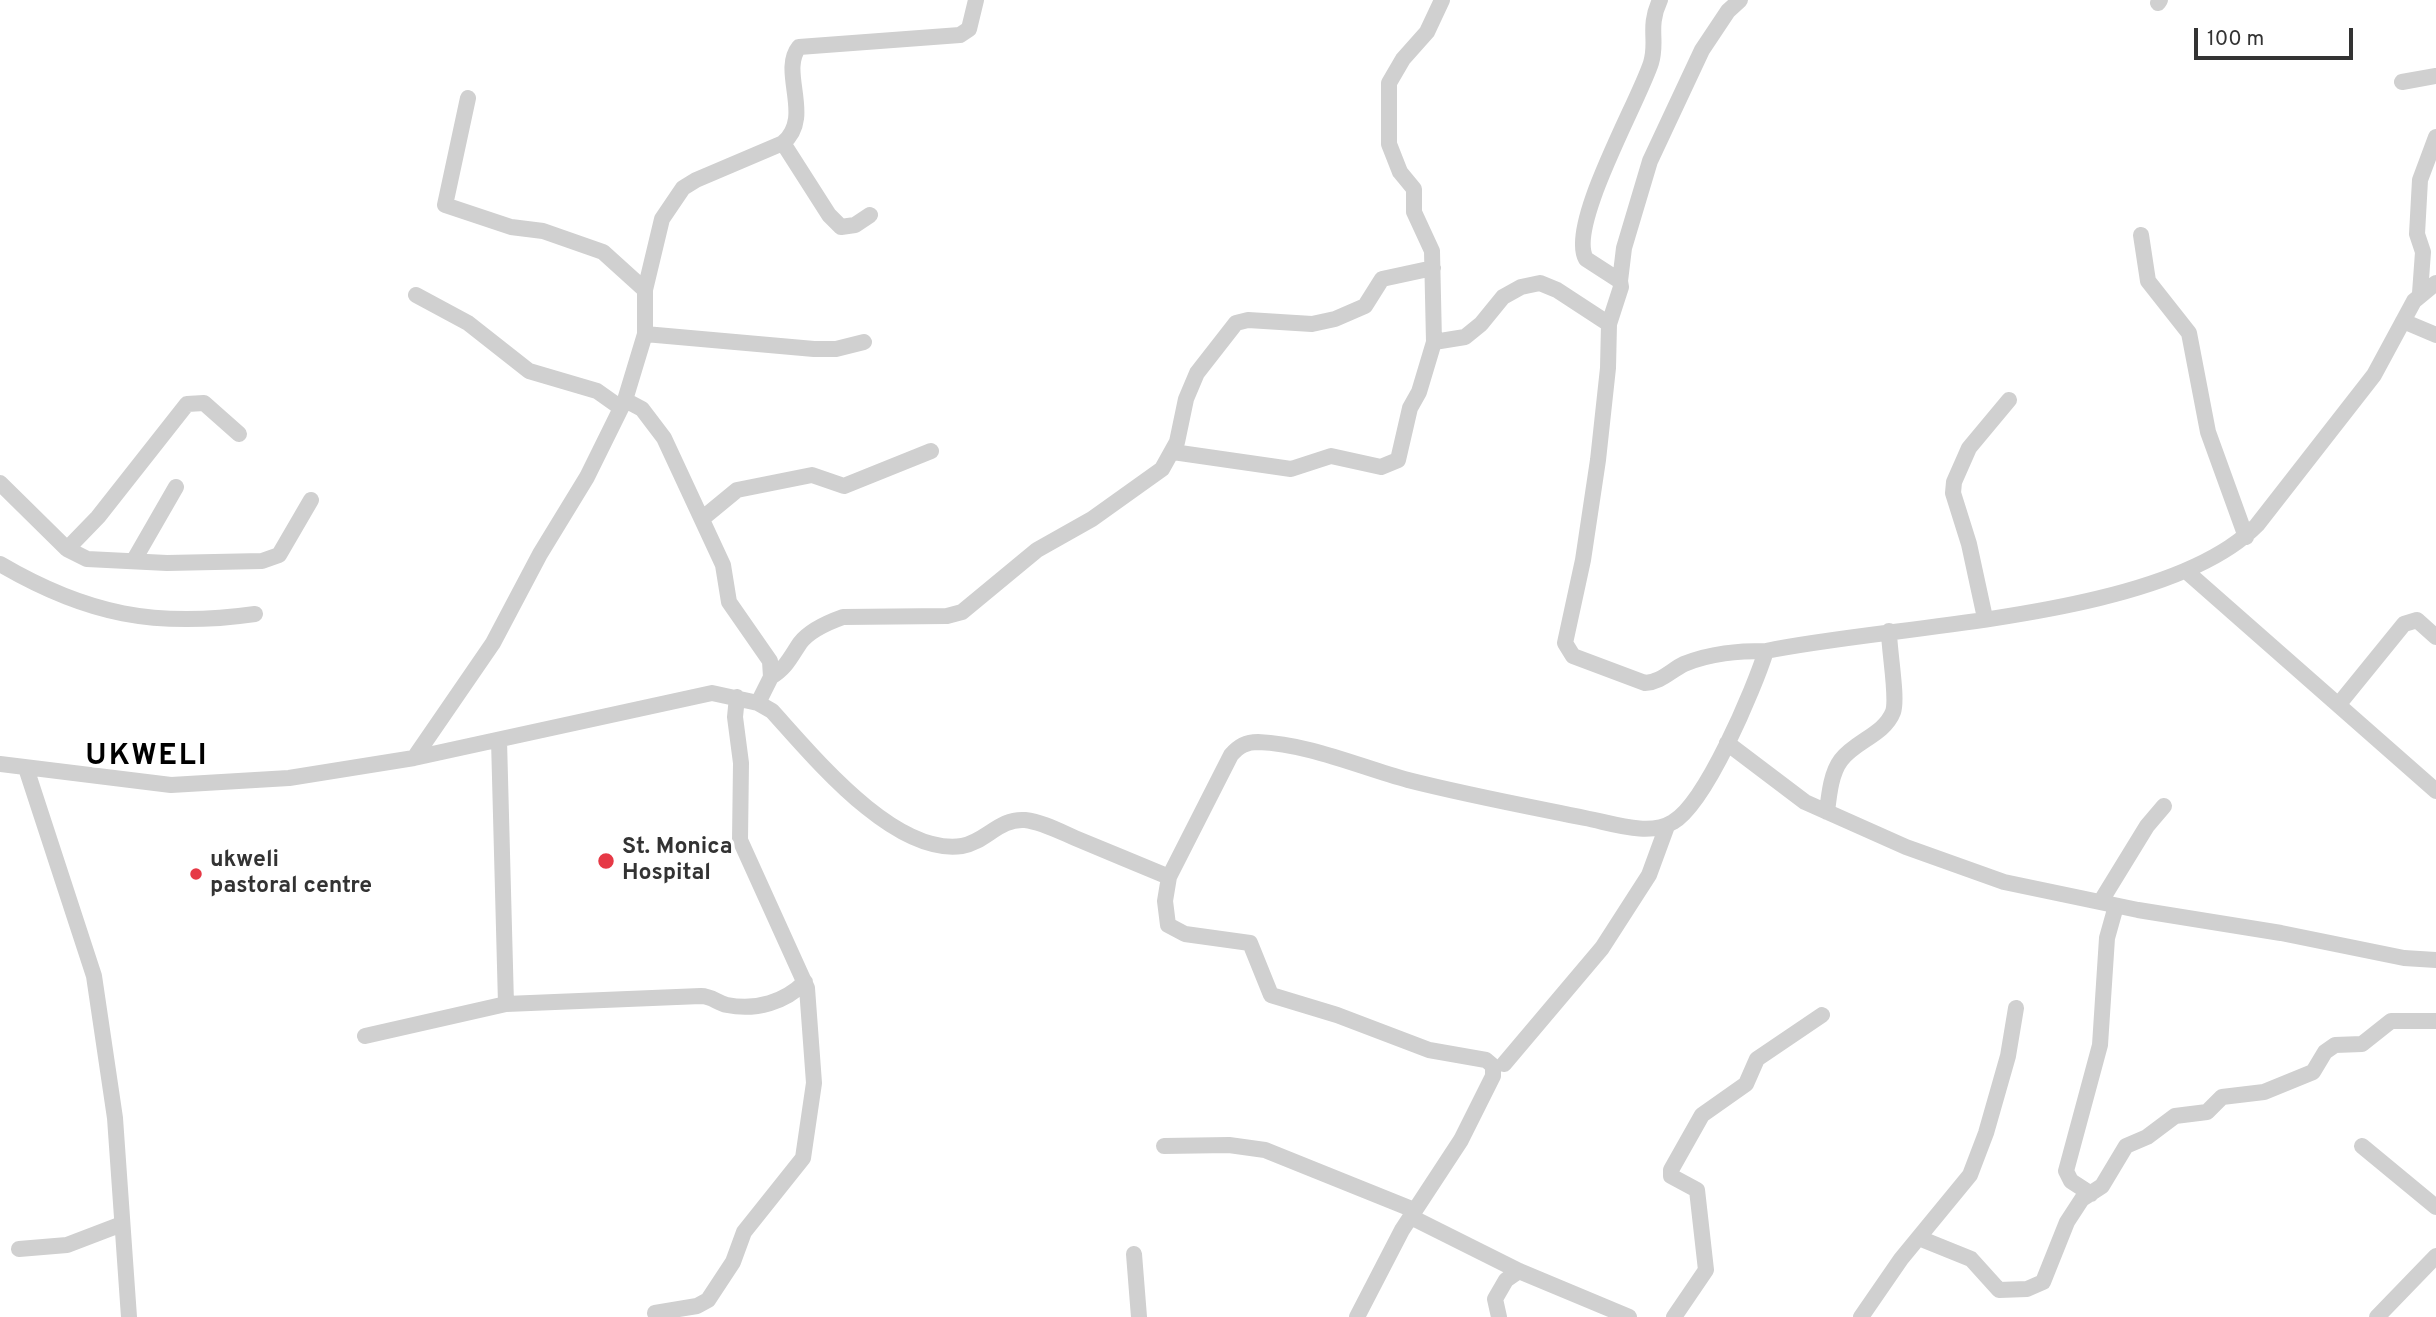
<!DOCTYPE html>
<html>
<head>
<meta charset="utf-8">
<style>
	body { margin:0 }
	#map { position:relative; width:2436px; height:1317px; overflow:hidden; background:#fff; font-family:Overpass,sans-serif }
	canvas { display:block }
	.scale { position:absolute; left:2194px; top:28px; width:159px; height:32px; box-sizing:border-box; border:4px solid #333; border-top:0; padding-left:9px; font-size:21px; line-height:24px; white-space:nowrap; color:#333; -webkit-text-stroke:5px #fff; paint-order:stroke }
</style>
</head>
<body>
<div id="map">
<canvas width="2436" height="1317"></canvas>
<div class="scale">100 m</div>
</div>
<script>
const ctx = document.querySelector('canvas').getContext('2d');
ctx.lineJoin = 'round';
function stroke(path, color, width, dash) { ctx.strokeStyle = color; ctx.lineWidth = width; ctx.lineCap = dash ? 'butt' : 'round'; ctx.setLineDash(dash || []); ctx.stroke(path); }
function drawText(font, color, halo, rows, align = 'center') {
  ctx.font = font + ' Overpass,sans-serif'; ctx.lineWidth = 7; ctx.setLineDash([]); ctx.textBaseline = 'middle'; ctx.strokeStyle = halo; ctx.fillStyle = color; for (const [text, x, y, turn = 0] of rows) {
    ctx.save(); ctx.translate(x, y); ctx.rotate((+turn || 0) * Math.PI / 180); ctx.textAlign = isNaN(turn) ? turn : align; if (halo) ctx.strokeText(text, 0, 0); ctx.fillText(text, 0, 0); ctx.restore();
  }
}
stroke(new Path2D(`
	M1660 0C1647 28 1658 40 1651 63 1638 103 1567 226 1586 259L1620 281 1621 287 1609 324 1608 368 1598 460 1583 560 1565 643 1573 656 1645 683C1661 682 1670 671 1684 664 1711 653 1738 651 1766 651
	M2158 3 2160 0
	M2402 82 2436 76
	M468 98 445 205 511 227 543 231 603 252 645 290
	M783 143 829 215 841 227 855 225 870 215
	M2141 235 2148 281 2189 333 2208 432 2246 537
	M1620 281 1624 248 1650 161 1702 50 1728 11 1740 0
	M2420 293 2423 252 2417 234 2420 180 2436 137
	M416 295 468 323 529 371 597 391 621 408
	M2403 321 2436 335
	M645 334 814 349H836L864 342
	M1434 342 1465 337 1481 324 1503 297 1521 287 1540 283 1557 290 1609 324
	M625 400 642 409 664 438 723 565 729 602 770 661 771 677 758 703
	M1173 452 1291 469 1331 456 1381 467 1398 460 1410 408 1419 392 1434 342 1432 251 1414 212V189L1400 172 1389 144V83L1403 59 1427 32 1442 0
	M0 483 67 549 98 517 187 404 204 403 239 434
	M703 518 737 490 812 475 844 486 931 451
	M67 549 87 559 167 563 262 561 279 555 311 500
	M134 560 176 487
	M0 564C87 615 156 628 255 614
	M2186 571 2436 791
	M1985 618 1969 544 1953 493 1954 482 1969 448 2009 400
	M771 677C786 668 790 658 800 643 809 631 829 622 843 617L947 616 962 612 1037 550 1092 519 1162 469 1177 442 1186 399 1197 373 1236 323 1248 320 1312 324 1335 319 1365 306 1382 279 1433 268
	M2339 704 2404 624 2417 620 2436 637
	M499 740 506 1004
	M1727 743 1805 802 1906 847 2004 882 2138 910 2281 933 2404 958 2436 960
	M414 758 493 643 540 554 587 477 625 400 645 334V290L662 219 683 188 696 180 783 143C814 117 779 72 799 47L960 35 969 29 976 0
	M0 764 171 785 289 778 414 758 712 693 758 703 772 711C813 756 894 856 962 846 986 842 999 818 1025 820 1042 822 1059 831 1075 838 1106 851 1138 864 1169 877L1231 755C1239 746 1246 742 1258 742 1309 744 1360 767 1408 780 1467 795 1526 806 1585 818 1612 823 1649 837 1673 822 1706 803 1754 689 1766 651 1896 624 2165 619 2257 525L2374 375 2414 301 2436 283
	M26 768 94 976 115 1118 129 1317
	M1827 812C1829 795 1831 773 1841 760 1855 741 1884 735 1893 712 1898 698 1889 651 1889 631
	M1169 877 1165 901 1168 925 1185 934 1250 943 1271 995 1337 1015 1429 1050 1486 1060 1493 1066V1076L1461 1140 1402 1230 1357 1317
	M2101 901 2147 826 2164 806
	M365 1036 506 1004 701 996C712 996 717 1003 727 1005 756 1011 785 1002 805 982
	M1504 1064 1602 948 1649 875 1667 826
	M1164 1146 1229 1145 1265 1150 1414 1210
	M2362 1146 2436 1207
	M2091 1194 2071 1181 2066 1171 2100 1045 2107 938 2116 906
	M1411 1217 1519 1271 1629 1317
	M1919 1238 1971 1259 1999 1290 2027 1289 2043 1282 2067 1222 2082 1199 2102 1186 2126 1146 2147 1137 2175 1116 2207 1112 2222 1097 2264 1092 2313 1072 2325 1052 2335 1045 2362 1044 2391 1021H2436
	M19 1249 67 1245 122 1224
	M1134 1254 1139 1317
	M655 1313 697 1306 708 1300 733 1262 744 1232 803 1158 814 1083 807 988 740 840 741 763 735 717 737 697
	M1499 1317 1495 1299 1506 1280 1519 1271
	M1674 1317 1706 1270 1697 1190 1671 1176V1170L1702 1115 1746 1084 1757 1059 1822 1015
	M1861 1317 1901 1259 1970 1175 1986 1133 2008 1056 2016 1008
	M2377 1317 2436 1256`), '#d0d0d0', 16);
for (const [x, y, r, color] of [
	[606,861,9,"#e63946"],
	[196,874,7,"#e63946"]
]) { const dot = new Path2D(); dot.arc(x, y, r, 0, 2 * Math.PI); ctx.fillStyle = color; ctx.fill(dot); stroke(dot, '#fff', 2.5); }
drawText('bold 23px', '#333', '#fff', [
	["St. Monica",622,848],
	["Hospital",622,874],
	["ukweli",210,861],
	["pastoral centre",210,887]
], 'left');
ctx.letterSpacing = '2px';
drawText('bold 30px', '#000', '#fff', [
	["UKWELI",147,758]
]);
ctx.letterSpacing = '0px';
</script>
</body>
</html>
